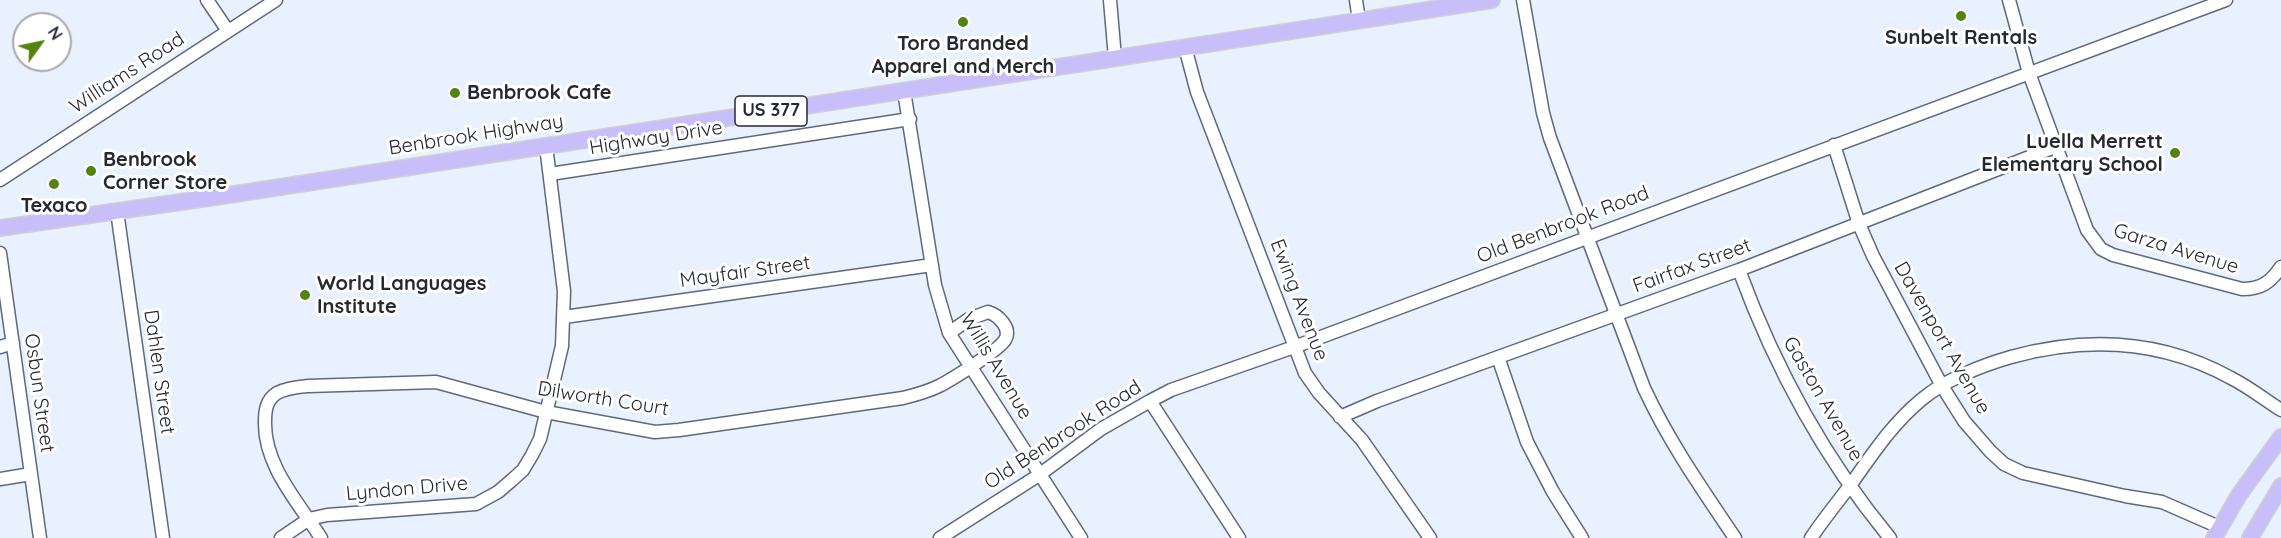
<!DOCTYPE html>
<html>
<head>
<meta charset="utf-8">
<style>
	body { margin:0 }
	#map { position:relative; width:2281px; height:538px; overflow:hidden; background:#e9f1fe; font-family:Quicksand,sans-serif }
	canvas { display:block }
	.north { position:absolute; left:12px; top:12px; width:60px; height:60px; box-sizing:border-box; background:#fff; border:2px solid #a8a9ad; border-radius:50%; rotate:57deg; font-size:16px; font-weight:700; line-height:24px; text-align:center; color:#252931 }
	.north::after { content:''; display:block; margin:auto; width:21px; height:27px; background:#558310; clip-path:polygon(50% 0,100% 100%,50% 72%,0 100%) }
</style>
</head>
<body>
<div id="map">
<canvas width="2281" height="538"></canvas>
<div class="north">N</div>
</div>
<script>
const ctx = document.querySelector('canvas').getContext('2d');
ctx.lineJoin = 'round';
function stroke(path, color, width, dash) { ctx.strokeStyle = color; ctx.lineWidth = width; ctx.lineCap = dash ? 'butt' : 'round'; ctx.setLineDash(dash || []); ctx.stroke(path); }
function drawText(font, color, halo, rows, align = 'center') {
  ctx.font = font + ' Quicksand,sans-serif'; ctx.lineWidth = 6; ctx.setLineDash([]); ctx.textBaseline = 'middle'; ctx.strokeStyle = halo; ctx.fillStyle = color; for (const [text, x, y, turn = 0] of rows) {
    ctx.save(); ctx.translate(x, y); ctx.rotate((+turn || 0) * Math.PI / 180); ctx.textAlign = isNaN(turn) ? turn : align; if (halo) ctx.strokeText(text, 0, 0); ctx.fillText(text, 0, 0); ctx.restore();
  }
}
const minor = new Path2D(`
	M207 0 228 31
	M1110 0 1115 58
	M1356 0 1359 21
	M1523 0 1543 113 1550 138 1644 388C1669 442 1702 489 1735 538
	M2009 0 2029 73 2087 230 2101 249 2113 255 2242 289C2261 289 2270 283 2281 267
	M1185 47 1197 92 1305 373 1319 393 1362 440 1430 538
	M904 91 935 285 949 333 1081 538
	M1834 145 1859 224 1873 256 1942 386 1964 421 1990 451 2004 464 2023 473 2125 496 2162 502 2219 527
	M550 174 910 119
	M0 180 276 0
	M117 211 163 538
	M0 253 40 538
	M1739 270C1775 368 1823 457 1890 538
	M564 317 932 265
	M0 347 13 343
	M1498 357 1527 442 1553 492 1582 538
	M1150 401 1239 538
	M1340 417 1377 401 1739 270 2055 147
	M0 479 31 474
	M281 538 309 519 327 515 476 504 498 492 512 480 523 470 532 455 540 439 562 346 564 291 546 146
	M321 538C299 503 264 466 265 422 265 411 266 400 277 393 286 388 298 387 308 386L436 382 546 412 655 432 679 430 903 398C915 395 927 392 939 386 951 380 999 350 1005 340 1012 328 998 315 988 312L969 319 949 333
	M940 538 1039 475 1101 429 1150 401 1171 390 1294 347 2226 0
	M1811 538C1823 520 1836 504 1849 487 1872 455 1891 425 1921 400 1944 380 1983 365 2011 357 2087 336 2162 340 2231 378 2249 387 2265 400 2281 410`);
const major = new Path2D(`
	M0 228 222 196 1492 0
	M2214 538 2239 495 2281 437
	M2250 538 2281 486`);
stroke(minor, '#5f697c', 15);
stroke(major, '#cfd0d2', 18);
stroke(minor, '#fff', 12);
stroke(major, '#c8bef9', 15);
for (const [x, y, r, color] of [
	[1961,16,6,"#558310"],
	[963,22,6,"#558310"],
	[455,93,6,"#558310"],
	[2175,153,6,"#558310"],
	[91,171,6,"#558310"],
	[54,184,6,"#558310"],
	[305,295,6,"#558310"]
]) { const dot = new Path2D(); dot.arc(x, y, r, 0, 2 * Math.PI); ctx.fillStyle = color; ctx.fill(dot); stroke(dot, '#fff', 2); }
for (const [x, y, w] of [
	[771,111,72]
]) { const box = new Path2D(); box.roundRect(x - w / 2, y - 15, w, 30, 4.5); ctx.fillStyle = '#fff'; ctx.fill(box); stroke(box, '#252931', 1.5); }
drawText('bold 18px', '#252931', null, [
	["US 377",771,111]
]);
drawText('bold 20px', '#252931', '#fff', [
	["Sunbelt Rentals",1961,38],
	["Toro Branded",963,44],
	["Apparel and Merch",963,67],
	["Benbrook Cafe",467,93,"left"],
	["Luella Merrett",2163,142,"right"],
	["Elementary School",2163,165,"right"],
	["Benbrook",103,160,"left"],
	["Corner Store",103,183,"left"],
	["Texaco",54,206],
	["World Languages",317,284,"left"],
	["Institute",317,307,"left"]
]);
drawText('20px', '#252931', '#fff', [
	["Williams Road",127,73,-33],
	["Benbrook Highway",476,135,-9],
	["Highway Drive",656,138,-9],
	["Old Benbrook Road",1563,225,-21],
	["Garza Avenue",2176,249,17],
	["Fairfax Street",1692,266,-20],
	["Mayfair Street",745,272,-8],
	["Ewing Avenue",1299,300,69],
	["Davenport Avenue",1942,338,60],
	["Willis Avenue",996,366,59],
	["Dahlen Street",159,372,82],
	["Osbun Street",39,393,82],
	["Dilworth Court",603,399,9],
	["Gaston Avenue",1823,399,60],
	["Old Benbrook Road",1063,435,-33],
	["Lyndon Drive",407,489,-5]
]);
</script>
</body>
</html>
